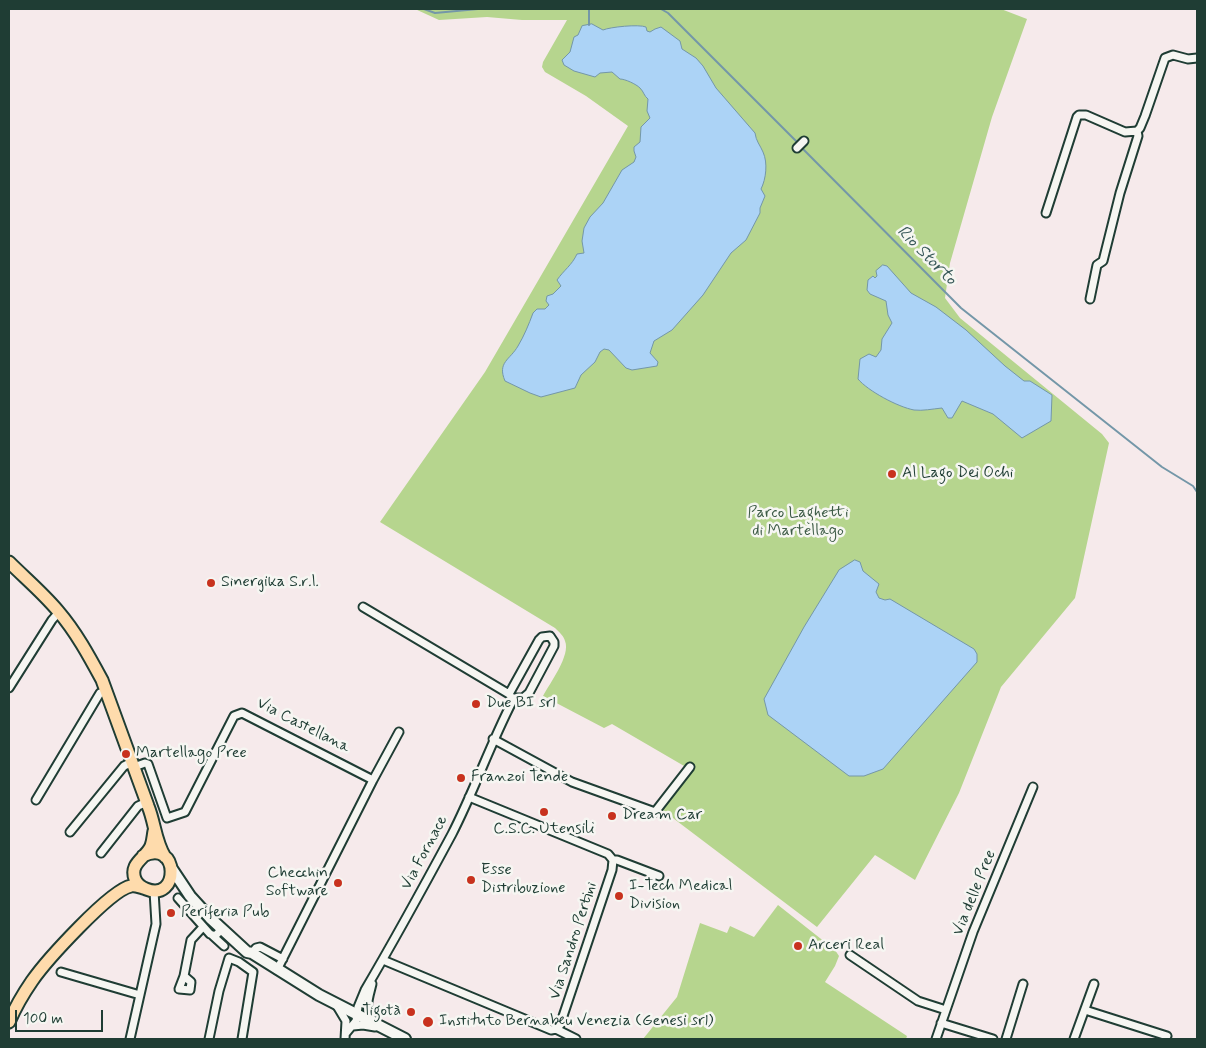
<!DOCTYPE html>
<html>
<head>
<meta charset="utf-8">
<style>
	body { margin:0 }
	#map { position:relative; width:1206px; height:1048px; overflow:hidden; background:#f6eaeb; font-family:Mynerve,sans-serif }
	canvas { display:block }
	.frame { position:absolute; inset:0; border:10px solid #1f3d34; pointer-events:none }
	.scale { position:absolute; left:15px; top:1010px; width:88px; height:22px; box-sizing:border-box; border:2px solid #1f3d34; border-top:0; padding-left:6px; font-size:15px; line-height:18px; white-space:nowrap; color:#1f3d34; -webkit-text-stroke:4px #f6f6f2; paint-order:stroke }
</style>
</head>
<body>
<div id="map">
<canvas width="1206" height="1048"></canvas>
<div class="frame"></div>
<div class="scale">100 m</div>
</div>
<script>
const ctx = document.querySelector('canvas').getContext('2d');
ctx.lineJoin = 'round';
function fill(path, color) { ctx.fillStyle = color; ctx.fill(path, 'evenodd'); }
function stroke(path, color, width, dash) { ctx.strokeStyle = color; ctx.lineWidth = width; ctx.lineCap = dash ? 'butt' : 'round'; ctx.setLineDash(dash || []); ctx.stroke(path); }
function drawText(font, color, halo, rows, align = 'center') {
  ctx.font = font + ' Mynerve,sans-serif'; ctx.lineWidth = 5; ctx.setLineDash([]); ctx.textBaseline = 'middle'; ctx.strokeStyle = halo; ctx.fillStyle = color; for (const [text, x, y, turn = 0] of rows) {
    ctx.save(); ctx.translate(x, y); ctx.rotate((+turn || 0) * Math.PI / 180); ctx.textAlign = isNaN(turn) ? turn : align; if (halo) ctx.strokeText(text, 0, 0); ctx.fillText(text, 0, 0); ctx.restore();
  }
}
fill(new Path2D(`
	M415 9H1001L1027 19 992 117 950 263 945 298 960 318 1102 434 1109 443 1075 598 1001 687 959 793 915 880 875 855 817 927 661 809 691 770 612 724 604 728 543 696C550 683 571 655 565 641 564 636 559 632 555 628L380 522 485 372 628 126 586 96 545 72 542 67 543 62 567 20H522L487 17 439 20Z
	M778 905 835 950 839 956 835 966 825 982 907 1036 906 1039H643L677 997 700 923 727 933 730 926 754 937Z`), '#b6d58e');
const water = new Path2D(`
	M592 24 603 30C610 27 639 24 646 27L647 31 650 32 655 29 661 27 680 41 682 49 696 58 703 66 716 88 755 133C756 141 760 145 763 152 768 163 766 179 761 189L765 196 760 208V213L746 240 731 253 703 295 672 330 654 341 650 353 658 362 657 366 632 370 626 368 609 350 604 349 600 352 595 362 581 375 575 388 541 397 530 393 505 381C497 362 510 360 518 346 524 336 529 324 533 313L537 309H545L549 305 546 301 547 296 553 294 561 286 557 280C564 270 572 265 577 254L584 253 582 241 584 228 590 217 603 203 622 170 634 162 636 157 634 151V147L640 142 641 127 650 118 647 111 648 99C644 96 644 92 640 88 636 84 625 79 620 79L612 72 600 73 595 77 574 71 564 65 562 60 570 52 574 37 578 35 582 26Z
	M883 265 887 266 911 293 936 307 966 330 1005 366 1024 381H1030L1052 395 1051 421 1022 438 993 414 962 401 952 418H948L942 408C932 409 923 411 914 410 898 407 868 391 858 379L860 359 869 354 876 357 881 350 882 339 892 323 888 315 886 301 870 294 867 290 868 280 873 276 875 278 877 276 876 271Z
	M855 560 860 562 863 571 879 584 876 592 879 598 885 600 890 599 974 649 977 654V662L883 769 864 776H849L768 715 764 699 804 627 839 570Z`);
fill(water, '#acd3f6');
stroke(water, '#7497a8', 1);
stroke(new Path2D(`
	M424 9 435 13 478 9
	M661 9 668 13 798 143
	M589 25V9
	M801 147 961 308 1162 467 1193 486 1197 492`), '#7497a8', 2);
const street = new Path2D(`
	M797 148 804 141
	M1046 213 1077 117 1079 115H1086L1125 132 1137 131 1140 128 1145 116 1165 58 1173 55 1188 59 1197 58
	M1090 299 1097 265 1103 261 1120 193 1138 136 1137 131
	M9 688 52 620 59 612
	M509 694 539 640 542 637 550 636 554 642V646L529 693 523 698H512
	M493 739 572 782 655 812 690 767
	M134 767 145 763 148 764 167 818 185 812 234 716 242 713 373 780 277 970
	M373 780 399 732
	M36 800 97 698 100 693 106 691
	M70 832 124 766 132 762
	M101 853 138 806 147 802
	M613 860H617L659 876
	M178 898 210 934 215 936 221 930
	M213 936 224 946
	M252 953 256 948 260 947 283 959
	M850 955 918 1001 946 1010
	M383 960 551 1030 556 1029 560 1025 612 870 613 860 608 854 469 797
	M61 972 140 995
	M184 976 191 982 190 990 179 989 184 976 191 940 203 927
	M372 984C369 997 363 1010 374 1021
	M337 1006 346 1021 345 1039
	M1085 1010 1167 1036
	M941 1023 993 1039
	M353 1026 363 1025 375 1027
	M556 1029 576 1039
	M346 1033 356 1021 358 1007 365 990C395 939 424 886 452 834 474 791 490 745 512 702V698L509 694 363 607
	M130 1039 156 924 154 891
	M209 1039 219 991 229 958 239 962 253 972 242 1039
	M936 1039 973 932 1033 787
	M1006 1039 1023 984
	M1074 1039 1094 984`);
const secondary = new Path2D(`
	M172 869 190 896 210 918 247 952 252 953 319 995 405 1039`);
const primary = new Path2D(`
	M9 562C25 578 43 593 58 611 76 632 89 656 102 680 117 722 133 764 148 806 155 823 155 841 165 857
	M143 856C180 838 180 903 146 889 141 887 137 884 135 879 129 863 146 858 151 846 153 841 153 836 154 831
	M9 1022C15 1008 23 994 32 981 46 961 110 890 131 886 135 885 139 887 143 888`);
stroke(street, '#1f3d34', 11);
stroke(secondary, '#1f3d34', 14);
stroke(primary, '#1f3d34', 15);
stroke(street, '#f6f6f2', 7);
stroke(secondary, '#f6f6f2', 10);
stroke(primary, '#fedbac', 11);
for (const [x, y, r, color] of [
	[892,474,5,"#c8321e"],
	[211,583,5,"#c8321e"],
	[476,704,5,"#c8321e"],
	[126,754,5,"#c8321e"],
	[461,778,5,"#c8321e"],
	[544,812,5,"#c8321e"],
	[612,816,5,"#c8321e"],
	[471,880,5,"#c8321e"],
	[338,883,5,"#c8321e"],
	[619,896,5,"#c8321e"],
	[171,913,5,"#c8321e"],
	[798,946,5,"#c8321e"],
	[411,1012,5,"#c8321e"],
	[428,1022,6,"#c8321e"]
]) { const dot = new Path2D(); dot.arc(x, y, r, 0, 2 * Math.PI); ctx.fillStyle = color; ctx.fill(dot); stroke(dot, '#f6f6f2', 2); }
drawText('16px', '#1f3d34', '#f6f6f2', [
	["Al Lago Dei Ochi",902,474],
	["Sinergika S.r.l.",221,583],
	["Due BI srl",486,704],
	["Martellago Pree",136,754],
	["Franzoi Tende",471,778],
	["Dream Car",622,816],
	["C.S.C. Utensili",544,830,"center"],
	["Esse",481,871],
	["Distribuzione",481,889],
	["Checchin",328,874,"right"],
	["Software",328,892,"right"],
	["I-Tech Medical",629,887],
	["Division",629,905],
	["Periferia Pub",181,913],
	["Arceri Real",808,946],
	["Tigotà",401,1012,"right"],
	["Instituto Bernabeu Venezia (Genesi srl)",439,1022]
], 'left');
drawText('16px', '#3d5b46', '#f6f6f2', [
	["Parco Laghetti",798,514],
	["di Martellago",798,532]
]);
drawText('16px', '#1f3d34', '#f6f6f2', [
	["Via Castellana",303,726,27],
	["Via Fornace",425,853,-62],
	["Via delle Pree",975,893,-68],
	["Via Sandro Pertini",574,941,-72]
]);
drawText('italic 18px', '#3b5b5b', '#f6f6f2', [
	["Rio Storto",926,256,45]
]);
</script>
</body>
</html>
